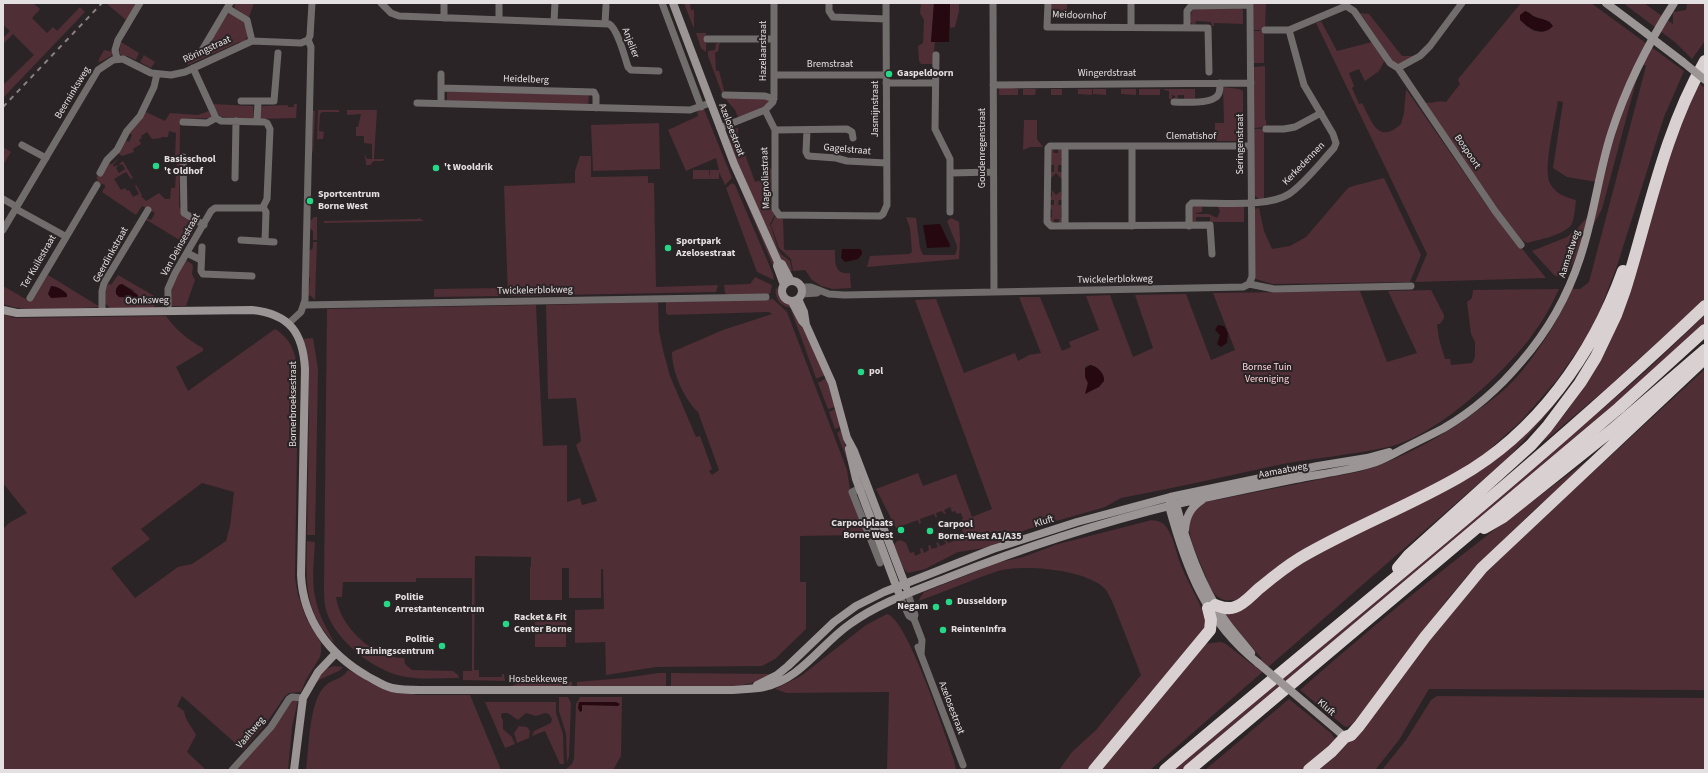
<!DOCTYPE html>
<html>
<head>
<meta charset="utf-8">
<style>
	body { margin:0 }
	#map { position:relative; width:1708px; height:773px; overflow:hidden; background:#2b2426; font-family:"Source Sans 3",sans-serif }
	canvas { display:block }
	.frame { position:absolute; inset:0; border:4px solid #e4dfe0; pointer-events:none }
</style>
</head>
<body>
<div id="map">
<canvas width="1708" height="773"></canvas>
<div class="frame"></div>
</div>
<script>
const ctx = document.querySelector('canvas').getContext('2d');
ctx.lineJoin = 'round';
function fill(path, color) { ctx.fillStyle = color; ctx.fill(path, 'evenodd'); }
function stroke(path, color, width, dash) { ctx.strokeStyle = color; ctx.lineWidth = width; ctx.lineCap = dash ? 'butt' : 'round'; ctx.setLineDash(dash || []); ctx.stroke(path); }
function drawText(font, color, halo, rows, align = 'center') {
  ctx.font = font + ' "Source Sans 3",sans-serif'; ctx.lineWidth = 4; ctx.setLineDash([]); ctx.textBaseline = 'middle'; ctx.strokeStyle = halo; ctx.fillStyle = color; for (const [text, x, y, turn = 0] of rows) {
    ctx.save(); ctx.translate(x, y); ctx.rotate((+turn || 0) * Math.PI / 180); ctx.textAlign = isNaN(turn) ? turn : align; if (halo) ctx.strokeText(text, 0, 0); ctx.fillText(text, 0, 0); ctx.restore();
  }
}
fill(new Path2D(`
	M3 3H33L40 9 32 18 47 33 53 27 57 31 80 7 85 12 3 98V85L34 55 13 34 4 43H3V38L10 31 3 25Z
	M106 3H137L126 20Z
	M234 3H254L249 17 235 8Z
	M684 3H690L691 10H694V29Z
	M921 3H934L931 42H935L933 64H921L919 61 918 46 923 43 924 20 920 13Z
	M950 3H959V11L955 27 950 28Z
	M1050 3H1067V17H1050Z
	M1254 3H1266L1265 30H1254Z
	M1521 3H1591L1684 71 1664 117 1617 266 1597 318 1585 340 1556 381 1521 421 1479 459 1236 600C1223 602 1216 598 1209 586 1204 566 1182 534 1191 513 1194 507 1201 505 1206 502L1362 471C1407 457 1448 433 1485 405 1495 397 1505 390 1513 381 1534 359 1561 317 1572 289H1580L1589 282 1646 66 1641 63 1602 209 1567 274 1562 278 1554 275 1532 251 1567 237 1577 229 1595 208 1597 182 1567 177 1553 168 1563 102 1558 101C1555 120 1544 164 1549 181 1554 193 1564 197 1576 200 1575 207 1575 218 1571 225 1564 235 1538 240 1527 243L1522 240 1498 210 1423 102C1433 105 1437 99 1446 102L1460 84 1458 80 1459 78ZM1529 12 1533 16 1551 22 1543 32 1534 31 1525 25Z
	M1623 3H1644L1673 24V12L1686 10 1687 3H1705V41L1692 59 1676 43Z
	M1241 8 1243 10V24L1214 23V26H1212L1211 22 1196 21 1195 26 1190 22 1192 9Z
	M229 13 244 21C246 30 251 38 242 43L239 42 188 65 187 63 194 51 201 55 228 14Z
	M1360 13 1369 14 1402 56H1414L1400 65 1394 63Z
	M1321 21 1337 51 1372 42 1385 60 1379 71 1365 81 1359 69 1349 73 1354 86 1352 88 1359 104 1362 103C1372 122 1378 145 1401 124L1404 113 1406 89 1488 207 1546 278 1415 282 1427 254 1316 23Z
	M1254 31H1264V63H1254Z
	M696 33H706V52L701 48Z
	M720 41 718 51 715 53 716 71H719L725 94 767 99 770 102 769 106 738 117 735 110 723 96 708 56V51L715 50 716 44Z
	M121 42 139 53 136 60 127 56 124 58 119 53Z
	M104 50 113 52 111 56 100 62 98 61Z
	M144 55 155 62 151 68 140 62Z
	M1265 66V120H1266V127L1254 128V67Z
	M1696 81 1705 88V299L1607 388 1547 439 1533 448 1565 414 1586 384Z
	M1223 87 1239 89 1243 91V141H1215V123H1224Z
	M999 88H1013L1018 89V95H999Z
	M1023 89H1036L1035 95H1023Z
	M1051 89H1062V95H1051Z
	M1078 89H1092V95L1078 94Z
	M1093 89H1106V95L1093 94Z
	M1121 89H1136V95L1121 94Z
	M1139 89H1160V95H1139Z
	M1164 89H1195V99H1184V95H1178L1177 99H1175V96L1172 95V99H1169V91L1164 90Z
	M447 91 589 95 588 106 447 102Z
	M212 104 253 106 254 119 223 117 220 116Z
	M294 104H297L296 118 258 119 259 108 263 106 288 105V107H294Z
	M704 109 732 178 725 185 719 172V179H710V170H719L716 158 686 171 668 130 698 116 697 111Z
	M318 110H339V112H322L320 114 319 131 324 132 323 139H317Z
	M347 110H377L374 159H384L383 161H374L370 165H366L365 154 367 159H372V144L364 143V136H356V127H358L361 114 347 115Z
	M209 111 212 118 182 119 181 124 180 125 179 207 198 224 186 244 145 219 146 218 151 220 155 213 142 206 136 215 102 192 105 187V185L96 182 98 179 96 178 109 162 111 165 120 157 113 165 114 167 117 165 118 166 116 168 119 173 125 169 122 164 120 165 119 164 123 161 133 178 131 179 126 172 114 179 121 190 125 188 127 191 129 190 133 197 139 194 135 186 136 185 142 195 141 196 146 201 159 193 165 199H170L171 188H175L177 160 175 157 176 133 169 131 168 137H161V138L152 139 147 132 141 136 142 138 139 140 141 144 133 149 134 152 122 156 118 153 125 140 129 142 132 135 129 133 146 112 165 121 170 113 198 115Z
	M313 111H315L313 154 312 150Z
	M1024 120H1037V139L1043 147H1030L1023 150Z
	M659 123 660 169 593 171 591 125Z
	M733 128 734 129 738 128V135L755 182 769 177V167L773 170V179L771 181V204L775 214 770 224 778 249 781 254 790 261 792 271H790L776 252 728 141 729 139 728 133Z
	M1254 129H1264V199L1260 200 1254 195Z
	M721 142H722L772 256 776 273Z
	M3 147 11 152 3 165Z
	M1051 149H1053L1054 153H1058V149H1061L1063 151 1061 160 1063 163 1062 165H1058V172H1062V179L1056 173 1050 179V172H1054V165H1050L1049 163 1051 161V155L1049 153Z
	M580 156H591V177L648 176V183H654L656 287 718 285 716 292 508 296 504 186 575 183V171Z
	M693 170H709L710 179H693Z
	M1384 178 1421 255 1410 282 1272 284 1256 279 1254 274V209L1259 208 1264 231 1272 249 1290 246 1306 237 1348 188 1353 186Z
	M732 183 735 185 773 274 774 280 757 272 726 188Z
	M1052 190 1056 195 1061 191V195L1063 198 1062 200H1059L1058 205H1062L1063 207 1061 210V217L1063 219 1061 224 1059 223V219H1054V223L1051 224 1049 219 1052 217V210L1049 207 1050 205H1054V200H1050L1049 198 1052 196Z
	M1217 205 1244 206V222H1210V217H1196V222L1192 221V208L1194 206H1202V212L1196 213V214H1209L1217 218 1220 211Z
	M776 215 783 219 784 249 786 250H835C835 262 834 275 850 273L851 288 833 289 821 286 812 280 805 270 793 271 791 259 779 248 771 225Z
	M314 217H317V240H313V231L309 228V222Z
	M906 217 916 218 920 248 923 255H955L957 249V246L947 221 951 218 959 222 960 239 959 259 867 267 870 256 909 254 912 252 910 228Z
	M419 218 424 221 324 223V221L418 219Z
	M313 242H317L315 300 311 296 307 295V291L309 289 310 278 308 276V252L313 248Z
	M184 259 192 264 193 267 192 274 195 280 186 306H170L173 282Z
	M48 275 100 307C70 308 31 314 3 304V286L31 302Z
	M118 275 156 297 154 308H110L104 302 105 287 107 283 111 285ZM122 284 135 291 115 292 119 285Z
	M755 277 772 285 770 294 728 295 725 293 724 285 750 284Z
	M776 287 779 291 782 299 793 308C781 307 774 299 776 287Z
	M501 288 502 296 434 297V289Z
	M1559 289C1552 304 1545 318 1535 331 1509 370 1434 438 1388 447 1352 455 1314 458 1278 465 1226 476 1174 488 1121 498L1105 507 1025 530 990 547 958 552 925 569 908 573C899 566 901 554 893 546L897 541 901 540 906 543 910 553 914 552 915 556 921 553 920 549 922 548 924 553 929 550 928 546 930 545 932 549 938 547 936 543 938 542 940 546 946 544 944 540 946 539 948 543 954 541 953 537 955 536 957 540 962 538 961 534 963 532 962 529 966 527 964 521 960 522 959 521 963 519 961 513 957 514 955 511 952 512 950 507 944 510 946 514H944L942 511 936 513 937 517 936 518 934 514 920 519 921 523 919 524 918 520 896 528 876 489 918 473 923 486 956 474 972 517 992 509 915 300 936 299 964 373 1015 353 1018 361 1029 355 1041 353 1019 297H1040L1062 351 1071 347 1069 342 1099 330 1086 296 1110 295 1133 357 1153 348 1135 295 1186 294 1211 360 1235 350 1213 293 1360 291 1387 362 1417 353 1388 291 1431 290 1444 315V318L1440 324H1437L1439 339 1445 359H1450L1451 365 1472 363 1475 357V342L1471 334 1467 302 1472 298 1473 290ZM1090 365C1097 366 1104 373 1104 381L1087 389C1090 382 1084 375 1085 367Z
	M773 299 787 312 847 470 850 490 865 532 856 535 800 536V582H806V629L775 659 762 666 656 667 606 675 605 636V642L575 643V610L604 609 603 569H601V598H569V568H562V600H530V567H533H531V557L475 556 474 670H479V677H502V674H504L505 681 463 680V671H472V578H416V582H343L342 597H336C340 627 373 658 404 658L405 664 412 670 453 671 458 675 459 678C440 678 419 680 401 676 371 669 331 637 325 606 324 599 324 591 324 584L327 309 536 305 543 446 567 445V502L580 498 582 505 597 501 576 445 581 441 576 398 548 399 546 305 658 302 659 331 663 350 670 376 696 437 700 436 712 469 709 471 712 475 719 470 698 412C684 399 672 372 672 352L723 330 772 314 769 312 668 315 666 312V302Z
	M791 310H794L803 326 825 375 818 378H816Z
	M3 314 14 318 166 316C176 330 188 340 203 348V351L176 367 188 391 275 329C295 341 298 362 298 383L295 578 298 595 306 618 321 643V652L320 657 306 680 301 692 289 693 285 696 267 722 243 750 182 696 177 706 184 711C186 722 191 725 196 735L187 752 206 770H3V529L9 523 27 513 3 483ZM202 483 234 492 230 526 226 541 192 564 178 567 135 598 111 568 150 539 141 529Z
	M1705 315V326L1678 351 1184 770H1172L1601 410 1647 370Z
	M313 338 318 369 315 535H307L309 400 307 357 303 339Z
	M1595 344C1572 387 1541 422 1508 458L1150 770H1098L1203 644 1221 642 1226 644 1254 666 1262 659 1225 615 1235 613 1281 575 1492 460Z
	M1705 369V690L1429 689 1399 740 1375 770H1317L1473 585 1546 515Z
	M826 378 835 407 828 409 818 383Z
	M835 409 840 427 835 429 829 412Z
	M841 430 850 465H849L837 433Z
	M1606 447 1534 510 1469 574 1446 601 1354 723 1347 727 1344 726 1300 690C1397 604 1500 523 1606 447Z
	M1152 520C1159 521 1163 522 1167 528 1174 538 1176 552 1180 563 1188 584 1202 603 1207 625L1087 770H1059L1072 752 1096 730 1141 675C1134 657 1127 639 1120 621 1116 611 1112 599 1106 590 1089 569 1019 563 995 572 969 581 944 592 918 601L924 592 1000 562 1023 557 1058 544Z
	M307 541 315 542C314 561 311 583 316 601 319 617 328 630 335 644 304 612 306 582 307 541Z
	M566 614V647H535V615Z
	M887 614C907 618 946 737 954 760L956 770H887L889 692 787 693 775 689 801 676 866 625Z
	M334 666 343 667 339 671 321 679 311 687 325 669Z
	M348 670 385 687 417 695H470L501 770H306C309 748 309 701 325 686 333 678 341 681 348 670Z
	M658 673H666V687H577V682L624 678Z
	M671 673 771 674C746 692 701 687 671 687Z
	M527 681 572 682V686H511Z
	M1437 696 1705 698V770H1382L1406 740 1431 700Z
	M559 697H568L571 703 569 757 567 762 566 734 559 711Z
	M580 697H622L621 756 613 770H565L572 764 574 759 576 704Z
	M292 699 298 700 292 727 288 770H236Z
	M1289 699 1332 734 1334 738 1336 737 1331 747 1318 756 1302 770H1205Z
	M485 702H556V713L563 734 564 764H560L545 731 532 736 534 731 551 723 552 719 549 714 545 713 536 716 526 713 518 720 508 713H502L501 716 503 721V729L512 737 515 744 505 748Z
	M519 726 527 727 530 731 529 738 517 743 514 733Z`), '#4f2e35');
fill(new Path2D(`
	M934 3H950L949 42H931Z
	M1525 11C1529 12 1530 14 1533 16 1540 20 1548 18 1553 26 1543 38 1528 28 1520 20V15Z
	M940 224 950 245V247L927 248 923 225Z
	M842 249H860L862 251V254L858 259 845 262 841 258Z
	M122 284 138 295 137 298 119 297 116 294V289L119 285Z
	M51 286C57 286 63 290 67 294V297L51 298 48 294Z
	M1218 325 1224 326 1228 333 1227 343 1221 347 1217 344 1220 335 1215 330Z
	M1090 365C1097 366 1105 373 1104 381L1099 387 1085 394 1088 383 1085 377V369Z
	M579 702H616L620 704 618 706 582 705V711L580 712 578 708Z`), '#250810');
stroke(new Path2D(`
	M381 3 391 13 399 16 609 24C617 28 625 57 628 67L631 70 659 71
	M662 3 701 107
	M829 3V11L833 17 886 19
	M993 3 994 292
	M1048 3 1047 27 1208 28 1209 72
	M1131 3V27
	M227 8 247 20 252 41
	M444 18V3
	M499 20V3
	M554 21 555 3
	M605 23 606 6
	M1187 27V11L1191 6 1250 5
	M1265 30H1289L1346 6 1354 11 1390 63 1398 68
	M707 39H774
	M308 40 310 36 312 3
	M201 52 230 3
	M936 55 935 129 950 159V212
	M117 59 115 50 118 40 140 3
	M1398 68 1495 211 1521 245
	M1398 68 1420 56 1430 46 1462 3
	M774 75H886
	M886 83H935
	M993 85 1251 83
	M441 88V74
	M725 95 765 96 774 99
	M241 101H274L278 53
	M1174 102C1185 102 1215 105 1219 93 1220 90 1220 86 1220 83
	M417 103 690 110 710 103
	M441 103V88L594 92 596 96V108
	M765 110 775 130V209L779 215 880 216 883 214 887 205 886 3
	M183 122 207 123 216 118
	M257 122 258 102
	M720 128 765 110 773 102 774 96V3
	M1266 129H1284L1295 127 1321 113
	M775 130 847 129 852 132 853 138
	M807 130 806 152 808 156 836 158 847 161 886 163
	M22 145 46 158
	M1132 147V226
	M183 157 184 213 204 225
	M100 173 107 160 117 150 127 131 140 116 154 87 157 74
	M950 173 993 172
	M235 178 236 121
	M3 199 17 207
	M263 207 266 212 265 241
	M16 209 65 236
	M1065 226V146
	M1189 226V206L1192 203C1217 202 1268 208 1289 194 1304 184 1321 162 1334 148L1336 143 1333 134 1304 85 1289 30
	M3 230 98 70 113 60 123 59 151 73 171 75 185 72 252 41 301 43 308 40
	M241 240 274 242
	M202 247 201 271 203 274 252 276
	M187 253 201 260
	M1212 254 1210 225 1051 226 1047 222 1048 148 1050 146H1251
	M1249 284 1252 277 1250 3
	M802 287H811L829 294 844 295 1243 287 1249 284 1274 289 1411 286
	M802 294 817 293 819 291
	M30 298 97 185
	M304 305 766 297
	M168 311V289L175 273 211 211 215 208H260L263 207 267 199 270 129 267 123 264 122 221 121 216 118 193 68
	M102 312V291L104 283 148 210
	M289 323 301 312 305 300 311 47 308 40
	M865 486 852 492 880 563
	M908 594 915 615 914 619 922 640 921 655
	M900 597 909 616 914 619
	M918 647 963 765
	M232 770 271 727 289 699 292 697 303 698`), '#716d6d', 7);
stroke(new Path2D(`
	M673 3 734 164 778 262 777 266 784 285
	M1606 3 1646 33
	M1658 43 1683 62
	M778 262 782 264 791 281
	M782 291a10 10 0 1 1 20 0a10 10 0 1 1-20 0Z
	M798 299 804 312 806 325
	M792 302 802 321 806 325 832 383 847 438 854 451 906 587
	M3 310 17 313 252 310C290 314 303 333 305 369L301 575C303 620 329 654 367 676 375 680 383 686 392 688 401 690 411 690 420 690H732C742 689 755 689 764 687 800 680 821 644 850 624 879 603 914 591 947 578 1022 548 1099 523 1177 504 1217 495 1256 487 1295 479 1320 474 1346 471 1370 464 1381 461 1389 456 1399 451 1414 443 1429 436 1444 428 1473 411 1500 387 1521 362 1547 332 1568 295 1580 258 1594 217 1598 175 1611 134 1626 87 1647 45 1674 3
	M849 449 856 479 898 591
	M1173 501 1176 504C1187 545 1200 583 1224 619 1232 631 1242 641 1251 653
	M1170 502 1169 506C1186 569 1206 622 1258 663
	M1185 530C1186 517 1190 508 1202 500
	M757 685 777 675 788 666 834 622 856 606 884 592 993 549 1077 522 1170 497 1318 466 1367 458 1389 452
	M1304 702 1345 737
	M294 770 303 698 318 672 336 653`), '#9b9596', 8);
stroke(new Path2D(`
	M1484 528 1503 517 1612 430 1705 350
	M1398 568 1409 555 1531 445 1547 427 1580 383 1596 357 1616 315 1625 290C1649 213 1664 132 1705 61
	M1215 605C1221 607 1228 610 1235 607 1245 604 1253 593 1261 587 1273 577 1287 566 1300 558 1351 528 1407 507 1459 477 1537 433 1593 354 1623 271
	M1094 770 1210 630 1211 620 1208 608
	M1165 770C1346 616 1533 470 1705 306
	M1189 770 1619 408 1705 330
	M1309 770 1332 751 1345 737 1351 735 1359 726 1425 637 1482 568 1705 358`), '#d9d0d1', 12);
stroke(new Path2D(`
	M3 107 102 3`), '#888283', 2, [5, 5]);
stroke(new Path2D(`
	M1646 33 1658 43
	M1683 62 1705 80
	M1258 663 1304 702`), '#9b9596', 8);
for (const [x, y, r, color] of [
	[889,74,4,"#25d886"],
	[156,166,4,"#25d886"],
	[436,168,4,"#25d886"],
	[310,201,4,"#25d886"],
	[668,248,4,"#25d886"],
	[861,372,4,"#25d886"],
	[901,530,4,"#25d886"],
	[930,531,4,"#25d886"],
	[949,602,4,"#25d886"],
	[387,604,4,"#25d886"],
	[936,607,4,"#25d886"],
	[506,624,4,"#25d886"],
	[943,630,4,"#25d886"],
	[442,646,4,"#25d886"]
]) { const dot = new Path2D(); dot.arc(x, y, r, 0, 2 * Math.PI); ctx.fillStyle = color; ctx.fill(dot); stroke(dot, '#2b2426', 1.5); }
drawText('10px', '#e4dfe0', '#2b2426', [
	["Meidoornhof",1079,16,2],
	["Anjelier",630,43,69],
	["Röringstraat",207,50,-25],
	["Hazelaarstraat",764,51,-90],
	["Bremstraat",830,65],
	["Wingerdstraat",1107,74],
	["Heidelberg",526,80,2],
	["Beerninksweg",73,93,-59],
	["Jasmijnstraat",876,109,-90],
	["Azelosestraat",731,130,69],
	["Clematishof",1191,137],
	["Seringenstraat",1241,144,-90],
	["Goudenregenstraat",983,148,-90],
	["Gagelstraat",847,150,5],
	["Bospoort",1467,152,56],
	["Kerkedennen",1304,164,-46],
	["Magnoliastraat",766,178,-92],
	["Van Deinsestraat",181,245,-61],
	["Aamaatweg",1570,254,-72],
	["Geerdinkstraat",111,255,-61],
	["Ter Kuilestraat",39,262,-60],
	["Twickelerblokweg",1115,280,-1],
	["Twickelerblokweg",535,291,-1],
	["Oonksweg",147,301,-1],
	["Bornerbroeksestraat",294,404,-90],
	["Aamaatweg",1283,471,-11],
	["Kluft",1044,522,-17],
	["Hosbekkeweg",538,680],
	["Azelosestraat",951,708,69],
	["Kluft",1326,708,40],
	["Vaaltweg",251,733,-50]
]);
drawText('bold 10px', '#e4dfe0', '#2b2426', [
	["Gaspeldoorn",897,74],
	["Basisschool",164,160],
	["'t Oldhof",164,172],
	["'t Wooldrik",444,168],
	["Sportcentrum",318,195],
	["Borne West",318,207],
	["Sportpark",676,242],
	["Azelosestraat",676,254],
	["pol",869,372],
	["Carpoolplaats",893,524,"right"],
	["Borne West",893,536,"right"],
	["Carpool",938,525],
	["Borne-West A1/A35",938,537],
	["Politie",395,598],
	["Arrestantencentrum",395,610],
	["Dusseldorp",957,602],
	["Negam",928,607,"right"],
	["Racket & Fit",514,618],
	["Center Borne",514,630],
	["ReintenInfra",951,630],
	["Politie",434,640,"right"],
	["Trainingscentrum",434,652,"right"]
], 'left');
drawText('10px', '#fed4db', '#2b2426', [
	["Bornse Tuin",1267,368],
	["Vereniging",1267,380]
]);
</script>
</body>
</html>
